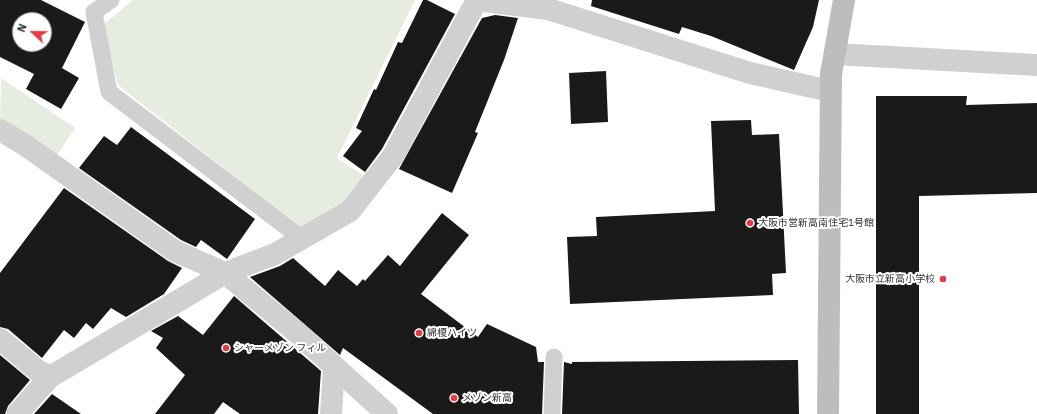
<!DOCTYPE html>
<html>
<head>
<meta charset="utf-8">
<style>
	body { margin:0 }
	#map { position:relative; width:1037px; height:414px; overflow:hidden; background:#fff; font-family:"IBM Plex Sans",sans-serif }
	canvas { display:block }
	.north { position:absolute; left:12px; top:12px; width:40px; height:40px; box-sizing:border-box; background:#fff; border:1px solid #adadad; border-radius:50%; rotate:292deg; font-size:11px; font-weight:700; line-height:16px; text-align:center; color:#333 }
	.north::after { content:''; display:block; margin:auto; width:14px; height:18px; background:#e63946; clip-path:polygon(50% 0,100% 100%,50% 72%,0 100%) }
</style>
</head>
<body>
<div id="map">
<canvas width="1037" height="414"></canvas>
<div class="north">N</div>
</div>
<script>
const ctx = document.querySelector('canvas').getContext('2d');
ctx.lineJoin = 'round';
function fill(path, color) { ctx.fillStyle = color; ctx.fill(path, 'evenodd'); }
function stroke(path, color, width, dash) { ctx.strokeStyle = color; ctx.lineWidth = width; ctx.lineCap = dash ? 'butt' : 'round'; ctx.setLineDash(dash || []); ctx.stroke(path); }
function drawText(font, color, halo, rows, align = 'center') {
  ctx.font = font + ' "IBM Plex Sans","Noto Sans JP",sans-serif'; ctx.lineWidth = 4; ctx.setLineDash([]); ctx.textBaseline = 'middle'; ctx.strokeStyle = halo; ctx.fillStyle = color; for (const [text, x, y, turn = 0] of rows) {
    ctx.save(); ctx.translate(x, y); ctx.rotate((+turn || 0) * Math.PI / 180); ctx.textAlign = isNaN(turn) ? turn : align; if (halo) ctx.strokeText(text, 0, 0); ctx.fillText(text, 0, 0); ctx.restore();
  }
}
fill(new Path2D(`
	M133 0H415L337 158 369 179 344 202 300 228 118 85 102 26Z
	M1 78 75 128 55 158 0 120Z`), '#e6ecdf');
fill(new Path2D(`
	M0 0H41L85 22 62 68 79 78 61 109 26 89 34 74 0 57ZM20 20H44V44H20Z
	M423 0H427L455 14 382 149 365 172 343 156 362 131 356 128 374 89 376 90 398 42 402 43Z
	M592 0H819L813 27 794 70 711 36 682 27 679 34 591 6Z
	M495 15 518 18 504 60 475 132 478 133 452 193 399 169 482 18Z
	M606 71 608 122 571 124 569 73Z
	M876 96H967L966 105 1037 103V193L919 196V414H876Z
	M751 120 752 135 779 134 786 273 772 274 773 295 570 304 567 237 597 236 596 217 715 211 711 121Z
	M131 127 255 219 227 259 201 240 196 247 181 240 79 168 104 136 117 145Z
	M64 188 168 261 182 268 164 294 126 317 111 308 93 329 86 323 74 338 64 330 42 358 8 329 0 327V273Z
	M442 213 469 235 421 294 478 337 487 324 536 347 538 362H544L542 414H433L343 348 340 355 250 277 280 266 293 258 325 286 338 270 357 286 363 279 365 281 388 255 400 266Z
	M234 296 321 371 318 414H240L223 402 214 414H155L185 375 156 348 163 338 151 331 178 316 203 335Z
	M0 355 30 380 8 406 5 414H0Z
	M798 360 799 414H562L564 362 572 364V362Z
	M52 394 81 414H34Z`), '#1a1a1a');
stroke(new Path2D(`
	M111 0 94 12 109 92 301 238
	M552 414 554 357`), '#d0d0d0', 17);
stroke(new Path2D(`
	M476 0 548 9 750 73 830 91
	M835 54 1037 65
	M0 130 25 145 175 251 225 273 294 330 387 414
	M0 339 37 370 50 377
	M17 414 50 377 225 273 275 254 350 211 393 156 477 0
	M331 414 334 367`), '#d0d0d0', 22);
stroke(new Path2D(`
	M828 414 831 74 844 0`), '#bdbdbd', 22);
for (const [x, y, r, color] of [
	[750,223,4,"#e63946"],
	[943,279,4,"#e63946"],
	[419,333,4,"#e63946"],
	[226,348,4,"#e63946"],
	[454,398,4,"#e63946"]
]) { const dot = new Path2D(); dot.arc(x, y, r, 0, 2 * Math.PI); ctx.fillStyle = color; ctx.fill(dot); stroke(dot, '#fff', 1.5); }
drawText('10px', '#333', '#fff', [
	["大阪市営新高南住宅1号館",758,223],
	["大阪市立新高小学校",935,279,"right"],
	["綿榎ハイツ",427,333],
	["シャーメゾン フィル",234,348],
	["メゾン新高",462,398]
], 'left');
</script>
</body>
</html>
